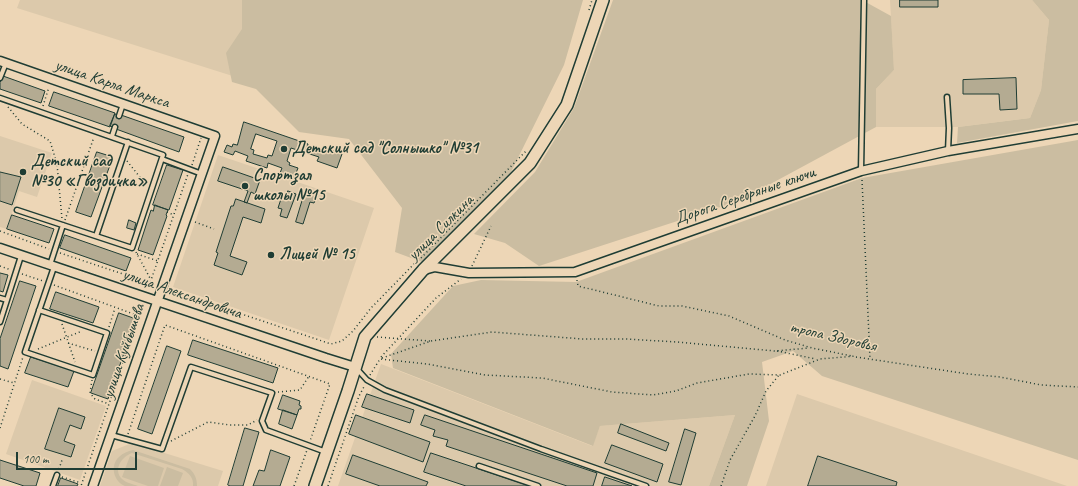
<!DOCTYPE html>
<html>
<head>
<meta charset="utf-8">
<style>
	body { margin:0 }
	#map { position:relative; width:1078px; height:486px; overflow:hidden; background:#edd6b6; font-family:Caveat,sans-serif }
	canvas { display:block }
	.scale { position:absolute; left:16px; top:452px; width:121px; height:18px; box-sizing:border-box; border:2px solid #1f3d34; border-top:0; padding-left:5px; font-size:12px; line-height:14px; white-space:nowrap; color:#1f3d34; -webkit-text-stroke:3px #edd6b6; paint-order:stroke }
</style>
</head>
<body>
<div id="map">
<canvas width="1078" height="486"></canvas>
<div class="scale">100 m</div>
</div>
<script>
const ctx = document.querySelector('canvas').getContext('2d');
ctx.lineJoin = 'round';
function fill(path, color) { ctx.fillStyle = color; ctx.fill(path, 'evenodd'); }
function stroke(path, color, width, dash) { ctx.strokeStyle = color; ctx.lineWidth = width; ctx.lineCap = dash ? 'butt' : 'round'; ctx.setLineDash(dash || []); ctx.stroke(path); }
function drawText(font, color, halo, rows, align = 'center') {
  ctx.font = font + ' Caveat,sans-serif'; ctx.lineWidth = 3; ctx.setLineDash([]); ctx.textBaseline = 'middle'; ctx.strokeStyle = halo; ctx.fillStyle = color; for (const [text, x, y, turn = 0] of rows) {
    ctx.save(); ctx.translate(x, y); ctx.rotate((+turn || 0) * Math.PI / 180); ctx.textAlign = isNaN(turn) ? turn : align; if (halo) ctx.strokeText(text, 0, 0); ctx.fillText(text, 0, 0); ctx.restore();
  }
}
fill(new Path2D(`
	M20 0H581L496 159 17 8Z
	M890 0H1032L1049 20 1041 90 1030 118 958 127H876V89L894 70Z
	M0 136 52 153 37 197 19 191 7 229 0 227Z
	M218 155 374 208 329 340 173 287Z
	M381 364 592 446 600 426 735 415 709 486H338Z
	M32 380 106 406 80 480 6 454Z
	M797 394 1067 486H766Z
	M132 443 223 471 218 486H100L112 451Z`), '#dcc9ab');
fill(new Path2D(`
	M242 0H583L564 65 511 172 422 262 395 252 402 208 349 139 299 132 256 89 232 82 226 53 242 29Z
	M613 0H862L891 16 894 70 876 89V127L739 201 539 266 505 243 474 234 535 172 574 108Z
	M1032 0H1078V121L957 143 958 127 1030 118 1041 90 1049 20Z
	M1078 140V460L822 376 793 351 762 362 769 421 747 486H709L735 415 600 426 593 446 393 368 391 354 453 286 481 280 576 282 862 178Z
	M133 450 190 469C195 474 197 479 197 486H193C194 478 189 473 182 469L132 453C121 457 113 470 122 479 126 483 133 484 138 486 134 486 129 486 125 486 113 481 110 465 119 457 123 453 128 451 133 450Z
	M130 456 164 468 158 486H148L122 477Z
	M167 467 183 473 178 486H160Z`), '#cbbda1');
const building = new Path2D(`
	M900 0H938V7H900Z
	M3 76 45 91 41 103 0 89V83Z
	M1016 78 1017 109 1000 110 999 94H963V80Z
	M54 92 115 113 110 127 49 106Z
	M115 114 121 117V115L184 137 179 152 116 129 117 128 110 126Z
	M244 122 308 144 307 148 321 152 323 147 342 154 337 168 317 161 319 157 291 148 287 161 290 163 289 165 298 168 294 178 280 173 282 168 268 163 267 168 246 161 248 156 235 151 233 155 224 152 227 145 232 147 233 144 237 145ZM256 134 277 141 272 156 268 155 267 158 253 154 254 150 251 149Z
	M97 152 113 157 91 217 76 212Z
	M167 165 183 170 169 210 153 205Z
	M223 167 260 180 255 194 251 192 247 203 244 202 248 191 218 181Z
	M0 172 21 177 12 205 0 201Z
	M288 191 296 194 287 218 280 216 282 209 278 208 282 196 286 198Z
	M305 192 317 196 314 203 310 202 303 224 296 222Z
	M236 199 265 209 261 223 243 217 230 256 247 262 242 275 214 265 218 253 216 252 231 206H233Z
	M155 205 168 210 166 215 167 216 153 255 138 250 151 210 153 211Z
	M12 215 54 229 49 243 7 229Z
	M129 220 136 223 134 230 127 228Z
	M65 235 131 258 126 271 60 248Z
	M0 273 8 275 3 292 0 291Z
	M20 281 36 286 8 369 0 366V339Z
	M56 292 99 307 93 323 50 309Z
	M119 313 136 319 108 399 91 393Z
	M193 340 278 368 273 383 188 355Z
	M167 346 181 351 152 434 138 429Z
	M31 357 74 371 68 387 25 373Z
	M367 394 414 410 410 423 362 407Z
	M283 395 300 401 299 405 301 406V409H299L297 415 278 409Z
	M59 408 85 417 81 429 70 425 64 441 75 445 71 457 45 449Z
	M283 410 297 415 292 429 279 424Z
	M356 415 430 442 423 462 349 434Z
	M425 415 597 473 593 486H567L446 446 448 440 433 436 435 430 421 425Z
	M621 424 669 443 666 451 618 433Z
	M245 428 259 432 243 486H230L228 485Z
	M685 429 696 433 681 485 669 482Z
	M612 445 663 464 657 482 605 463Z
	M271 450 290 457 280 486H253L259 470 264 471Z
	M431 453 530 486H466L424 472Z
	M353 455 428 482 426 486H380L346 474Z
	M818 456 897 482 896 486H808Z
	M0 460 40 473 36 486H24L0 478Z
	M605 477 632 486H602Z
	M61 478 78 484 77 486H58Z`);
fill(building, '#b4ab92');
stroke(building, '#1f3d34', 1);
const lane = new Path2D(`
	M0 78 6 63
	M947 97 949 128 948 151
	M0 98 163 155 132 248 17 210
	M119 116 123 104
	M112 136 115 127
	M162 159 202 174
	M861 171 864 0
	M96 236 128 142
	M50 265 63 225
	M0 298 7 300
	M39 310 107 333 93 375 25 352 54 267
	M0 322 21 256
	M357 369 367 380 385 390 541 449 646 486
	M111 435 162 449 191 367 272 393 262 421 266 430 326 452
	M479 466 538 486
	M53 486 57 475`);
const street = new Path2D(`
	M0 61 215 136 93 486
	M0 248 326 358 355 367
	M424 270 435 267 469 273 575 272 861 171 948 151 1078 129`);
const secondary = new Path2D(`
	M315 486 348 391 365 337 423 270 530 163 567 105 603 0`);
stroke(lane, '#1f3d34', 7);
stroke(street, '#1f3d34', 11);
stroke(secondary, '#1f3d34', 14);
stroke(new Path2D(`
	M589 10 592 0
	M43 106 49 87
	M8 107 22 124 50 141 57 164 62 219
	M127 161 147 186
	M192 165 201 138
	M862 180 870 359
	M167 212 174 215
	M65 220 94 137
	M195 222 214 229
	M0 231 49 249
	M136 252 151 280
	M60 253 150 283 188 174
	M137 254 158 261
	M421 258 526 151
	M0 266 11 270
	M472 266 491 226
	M22 274 43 281
	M577 280 578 286 659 306H682L729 316 785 340 812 348 852 356
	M54 285 139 316 81 486
	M176 292 331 344 342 341 353 331 371 308 415 263
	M62 324 75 362
	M109 327 115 308
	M377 337 430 341
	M68 343 95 351
	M38 349 82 331
	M777 351 816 359
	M381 357 436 298 461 279
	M856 357 968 374 1000 377 1041 385 1078 387
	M382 358 431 341 492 332 583 339H627L677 342 775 351 809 348
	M370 375 380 359 427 364 485 375 542 378 612 392 653 395 676 391 697 383 749 374 780 375 820 359 856 356
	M0 379 14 383
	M92 380 90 393 95 399 109 404
	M278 392 300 390 309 376
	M0 428 23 357
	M128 434 165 325 330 384 310 441
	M171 441 208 422 230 425H248L257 420
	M59 469 62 460
	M62 477 81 483
	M294 486 307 450
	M328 486 359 396 365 385
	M721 486 730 460 755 416 766 391 779 375`), '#1f3d34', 1.5, [1, 3]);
stroke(lane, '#edd6b6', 4);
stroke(street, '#edd6b6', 8);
stroke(secondary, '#edd6b6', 11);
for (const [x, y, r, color] of [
	[284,149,4,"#1f3d34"],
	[23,172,4,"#1f3d34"],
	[245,186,4,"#1f3d34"],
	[271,255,4,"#1f3d34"]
]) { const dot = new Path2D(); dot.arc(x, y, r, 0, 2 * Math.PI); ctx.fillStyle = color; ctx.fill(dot); stroke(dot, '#edd6b6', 1.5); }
drawText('17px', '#1f3d34', '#edd6b6', [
	["улица Карла Маркса",112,84,19],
	["Дорога Серебряные ключи",745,196,-19],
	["улица Силкина",441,228,-45],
	["улица Александровича",182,294,19],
	["тропа Здоровья",833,337,13],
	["улица Куйбышева",124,351,-71]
]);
drawText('bold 17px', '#1f3d34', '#edd6b6', [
	["Детский сад \"Солнышко\" №31",292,149],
	["Детский сад",31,162],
	["№30 «Гвоздичка»",31,182],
	["Спортзал",253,176],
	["школы №15",253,196],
	["Лицей № 15",279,255]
], 'left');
</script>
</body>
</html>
